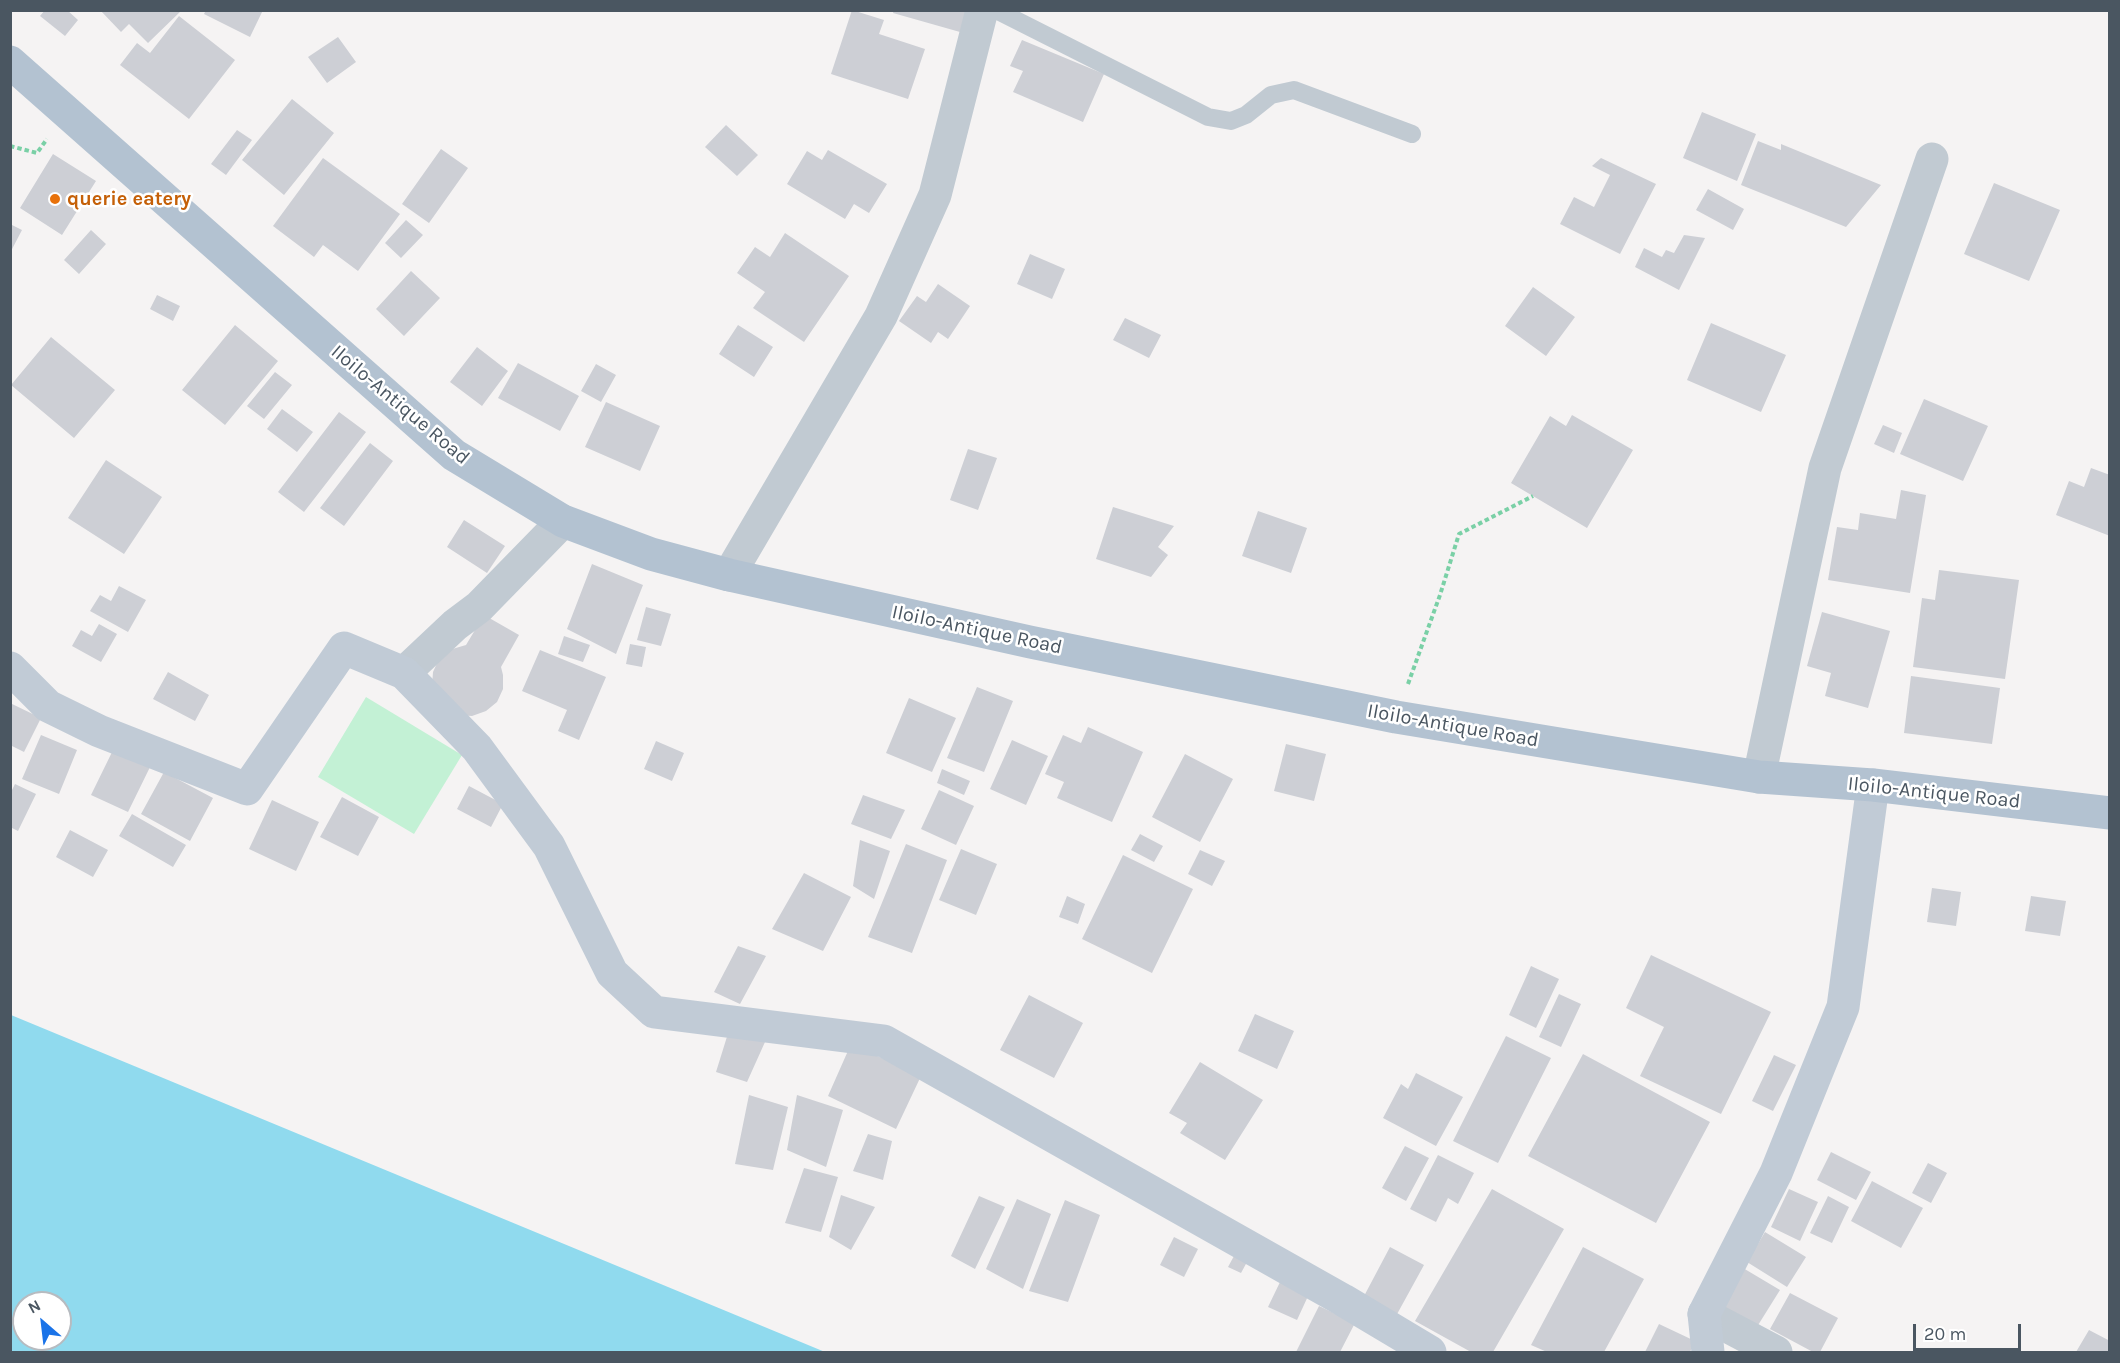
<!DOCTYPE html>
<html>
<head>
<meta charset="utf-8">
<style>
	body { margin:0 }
	#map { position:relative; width:2120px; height:1363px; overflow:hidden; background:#f5f3f3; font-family:Karla,sans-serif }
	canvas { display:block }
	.frame { position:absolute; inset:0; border:12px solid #4a5661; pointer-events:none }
	.north { position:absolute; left:12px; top:1291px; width:60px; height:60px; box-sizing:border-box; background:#fff; border:2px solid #b7bbc0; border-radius:50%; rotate:332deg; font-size:16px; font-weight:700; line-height:24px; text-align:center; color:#4a5661 }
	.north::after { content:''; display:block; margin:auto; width:21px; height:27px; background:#1a73e8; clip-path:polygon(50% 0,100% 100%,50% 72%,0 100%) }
	.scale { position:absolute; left:1913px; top:1324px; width:108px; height:27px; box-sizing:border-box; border:3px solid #4a5661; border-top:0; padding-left:8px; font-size:18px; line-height:21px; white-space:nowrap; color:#4a5661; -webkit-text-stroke:4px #fff; paint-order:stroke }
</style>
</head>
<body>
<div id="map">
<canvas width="2120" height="1363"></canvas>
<div class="frame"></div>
<div class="north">N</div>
<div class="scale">20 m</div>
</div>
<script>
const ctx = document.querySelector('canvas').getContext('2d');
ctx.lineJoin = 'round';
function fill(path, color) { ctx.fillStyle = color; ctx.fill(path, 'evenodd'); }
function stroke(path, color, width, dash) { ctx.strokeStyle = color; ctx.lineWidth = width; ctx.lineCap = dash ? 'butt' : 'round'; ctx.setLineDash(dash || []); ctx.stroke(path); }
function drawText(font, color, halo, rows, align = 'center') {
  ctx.font = font + ' Karla,sans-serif'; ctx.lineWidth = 5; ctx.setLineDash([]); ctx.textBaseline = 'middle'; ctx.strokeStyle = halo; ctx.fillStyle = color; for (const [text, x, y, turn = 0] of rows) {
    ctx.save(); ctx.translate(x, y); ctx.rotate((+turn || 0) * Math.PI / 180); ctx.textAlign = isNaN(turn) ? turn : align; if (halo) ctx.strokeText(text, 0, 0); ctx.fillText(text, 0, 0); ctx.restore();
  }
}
fill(new Path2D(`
	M366 697 462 755 414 834 318 777Z`), '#c3f1d5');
fill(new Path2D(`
	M11 1015 825 1352H11ZM24 1303H60V1339H24Z`), '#90daee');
fill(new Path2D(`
	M45 10H67L78 20 65 36 40 16Z
	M100 10H182L148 43 129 24 121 32Z
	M206 10H263L250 37 204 14Z
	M852 10 884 20 879 34 925 49 908 99 831 74Z
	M894 10H966L960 32 893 13Z
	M179 16 235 60 189 119 120 65 137 43 150 53Z
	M338 37 356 62 327 83 308 57Z
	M1022 40 1104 74 1083 122 1013 92 1023 71 1010 66Z
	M292 99 334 133 284 195 242 160Z
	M1702 112 1756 134 1737 181 1683 158Z
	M726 125 758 155 737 176 705 147Z
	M237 130 252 140 226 175 211 164Z
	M1758 141 1781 150V144L1881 185 1846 227 1741 185Z
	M441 149 468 168 429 223 402 204Z
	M828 150 887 184 869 213 854 204 845 219 787 184 807 151 822 160Z
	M53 154 96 181 62 235 20 208Z
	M323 158 400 214 358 271 323 245 314 257 273 226Z
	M1601 158 1656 184 1620 254 1560 224 1574 197 1594 207 1610 175 1592 166Z
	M1994 183 2060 210 2029 281 1964 254Z
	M1708 189 1744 209 1733 230 1696 210Z
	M406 220 423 235 401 258 385 243Z
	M10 224 22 230 10 253Z
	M91 230 106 244 79 274 64 260Z
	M785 233 849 276 804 342 753 308 765 292 737 273 755 247 770 257Z
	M1684 235 1705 238 1679 290 1635 267 1644 248 1662 257 1666 250 1674 253Z
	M1030 254 1065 269 1052 299 1017 284Z
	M411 271 440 298 404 336 376 309Z
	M938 284 970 306 948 339 938 332 931 343 899 321 917 296 926 302Z
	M1533 287 1575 317 1546 356 1505 326Z
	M157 295 180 306 173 321 150 309Z
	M1125 318 1161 335 1149 358 1113 340Z
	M1711 323 1786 355 1761 412 1687 380Z
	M235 325 278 361 225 425 182 390Z
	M738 325 773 347 754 377 719 354Z
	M51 337 115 390 74 438 11 385Z
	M477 347 508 371 482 406 450 382Z
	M518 363 579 396 560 431 498 398Z
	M596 364 616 375 601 402 581 391Z
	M275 372 292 385 264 419 247 406Z
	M1924 399 1988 426 1963 481 1900 454Z
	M606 402 660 426 640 471 585 447Z
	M282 409 313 432 297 452 267 429Z
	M339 412 366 432 304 512 278 492Z
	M1572 415 1633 450 1587 528 1511 483 1550 416 1566 426Z
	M1883 425 1902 433 1894 453 1874 444Z
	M370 443 393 461 344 526 320 508Z
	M968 449 997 458 978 510 950 500Z
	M106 460 162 497 124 554 68 518Z
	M2091 468 2110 475V536L2056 515 2069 481 2084 487Z
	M1901 490 1926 495 1910 593 1828 580 1837 527 1858 530 1860 513 1896 519Z
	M1113 507 1174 526 1158 547 1168 555 1151 577 1096 559Z
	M1258 511 1307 528 1291 573 1242 556Z
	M464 520 505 546 487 573 447 547Z
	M592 564 643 585 616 654 567 629Z
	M1939 570 2019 580 2005 679 1913 667 1922 598 1935 600Z
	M119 586 146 600 128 632 90 611 100 595 111 601Z
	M646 607 671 614 661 646 637 640Z
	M1822 612 1890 631 1868 708 1825 696 1831 673 1807 666Z
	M484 615 519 635 501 667 503 675V689L497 702 486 711 472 716 458 715 432 686 433 672 439 659 449 650 466 645Z
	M99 624 117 634 101 662 72 646 81 630 92 636Z
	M564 636 590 645 583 662 558 654Z
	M630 644 646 647 642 667 626 664Z
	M540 650 606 677 579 740 558 731 567 710 522 691Z
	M168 672 209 695 195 721 153 699Z
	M1911 676 2000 688 1992 744 1904 733Z
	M977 687 1013 701 984 772 947 758Z
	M909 698 956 718 932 772 886 753Z
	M10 703 41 718 24 752 10 745Z
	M1088 727 1143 752 1112 822 1057 798 1064 782 1045 774 1063 735 1081 743Z
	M41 735 77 750 59 794 22 779Z
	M1012 740 1048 756 1026 805 990 789Z
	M656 741 684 753 672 781 644 769Z
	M1286 744 1326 754 1314 801 1274 791Z
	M115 746 152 763 128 812 91 795Z
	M1185 754 1233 779 1200 842 1152 817Z
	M942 769 970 781 964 795 937 783Z
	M164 772 213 798 190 841 141 814Z
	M15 784 36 794 18 831 10 827V794Z
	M469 786 503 804 491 827 457 809Z
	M939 790 974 806 956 845 921 829Z
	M863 795 905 810 891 839 851 824Z
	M342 797 379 817 358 856 320 837Z
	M272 800 319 822 296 871 249 849Z
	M132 814 186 845 173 867 119 836Z
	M70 830 108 850 93 877 56 857Z
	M1140 834 1163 846 1154 862 1131 850Z
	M860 840 890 851 874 899 853 886Z
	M906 844 947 860 912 953 868 937Z
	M961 849 997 864 976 915 939 900Z
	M1200 850 1225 861 1212 886 1188 874Z
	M1123 855 1193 889 1152 973 1082 939Z
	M804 873 851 897 823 951 772 929Z
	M1932 888 1961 892 1956 926 1927 922Z
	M1067 896 1085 904 1078 924 1059 917Z
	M2031 896 2066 901 2060 936 2025 931Z
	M738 946 766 956 740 1004 714 992Z
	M1651 955 1771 1012 1721 1114 1640 1076 1664 1027 1626 1008Z
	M1531 966 1559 979 1536 1028 1509 1015Z
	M1559 994 1581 1004 1561 1047 1539 1037Z
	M1029 995 1083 1023 1054 1078 1000 1050Z
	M1255 1014 1294 1031 1277 1069 1238 1051Z
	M730 1027 765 1042 747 1082 716 1072Z
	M1506 1036 1551 1058 1498 1163 1453 1141Z
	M851 1044 921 1076 896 1129 828 1096Z
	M1583 1054 1710 1122 1656 1223 1528 1156Z
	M1774 1055 1796 1065 1773 1111 1752 1101Z
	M1200 1062 1263 1100 1225 1160 1180 1133 1187 1123 1169 1113Z
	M1416 1073 1463 1097 1436 1146 1383 1118 1401 1084 1408 1089Z
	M749 1095 788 1107 773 1170 735 1164Z
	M797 1095 843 1110 826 1167 787 1150Z
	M868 1134 892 1141 883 1180 853 1171Z
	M1405 1146 1429 1158 1406 1201 1382 1188Z
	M1831 1152 1871 1172 1856 1200 1817 1180Z
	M1438 1155 1474 1173 1458 1204 1448 1198 1436 1222 1410 1209Z
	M1928 1163 1947 1173 1931 1203 1912 1193Z
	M804 1168 838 1177 821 1232 785 1223Z
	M1872 1181 1923 1208 1901 1248 1851 1221Z
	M1492 1189 1564 1229 1493 1352H1471L1415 1321Z
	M1789 1189 1818 1202 1800 1241 1771 1227Z
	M841 1195 875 1207 851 1250 829 1237Z
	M979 1196 1005 1207 975 1269 951 1256Z
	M1828 1196 1849 1207 1832 1243 1810 1233Z
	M1017 1199 1051 1214 1023 1289 986 1269Z
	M1065 1200 1100 1215 1068 1302 1029 1291Z
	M1765 1232 1806 1257 1787 1287 1747 1262Z
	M1174 1237 1198 1249 1184 1277 1160 1265Z
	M1390 1247 1424 1265 1396 1316 1363 1298Z
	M1583 1247 1644 1279 1604 1352H1547L1531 1345Z
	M1234 1256 1247 1262 1241 1273 1228 1267Z
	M1743 1268 1780 1290 1755 1330 1720 1308Z
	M1281 1280 1309 1294 1297 1320 1268 1307Z
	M1790 1293 1838 1318 1820 1352H1813L1770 1329Z
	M1319 1306 1355 1323 1340 1352H1296Z
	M1659 1324 1695 1341 1690 1352H1645Z
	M2089 1330 2110 1341V1352H2076Z`), '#cdcfd5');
stroke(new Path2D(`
	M10 146 37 153 47 139
	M1408 684 1440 595 1459 534 1533 496`), '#7ad0a6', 4, [4.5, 3]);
stroke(new Path2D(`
	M996 10 1208 117 1231 121 1246 115 1271 95 1294 90 1412 134`), '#c1cad2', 18);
stroke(new Path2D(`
	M729 575 881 316 935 195 982 10
	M404 673 455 625 479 607 563 521
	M1759 777 1825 468 1932 159
	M1704 1314 1776 1352`), '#c1cad2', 33);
stroke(new Path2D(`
	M10 668 48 706 99 731 247 789 344 648 404 673 477 748 549 846 612 973 654 1012 884 1041 1343 1300 1430 1352
	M1708 1352 1704 1314 1776 1173 1843 1007 1873 785`), '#c1cbd6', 33);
stroke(new Path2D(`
	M10 62 454 455 563 521 651 554 729 575 1030 642 1396 717 1759 777 1873 785 2110 813`), '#b3c2d1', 33);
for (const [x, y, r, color] of [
	[55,199,6,"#e8710a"]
]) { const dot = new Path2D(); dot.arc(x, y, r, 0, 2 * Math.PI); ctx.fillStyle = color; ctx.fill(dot); stroke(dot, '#fff', 2); }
drawText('bold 20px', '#c56008', '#fff', [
	["querie eatery",67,199]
], 'left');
drawText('20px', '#4a5661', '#fff', [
	["Iloilo-Antique Road",400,405,40],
	["Iloilo-Antique Road",977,630,12],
	["Iloilo-Antique Road",1453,726,10],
	["Iloilo-Antique Road",1934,793,6]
]);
</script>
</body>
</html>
